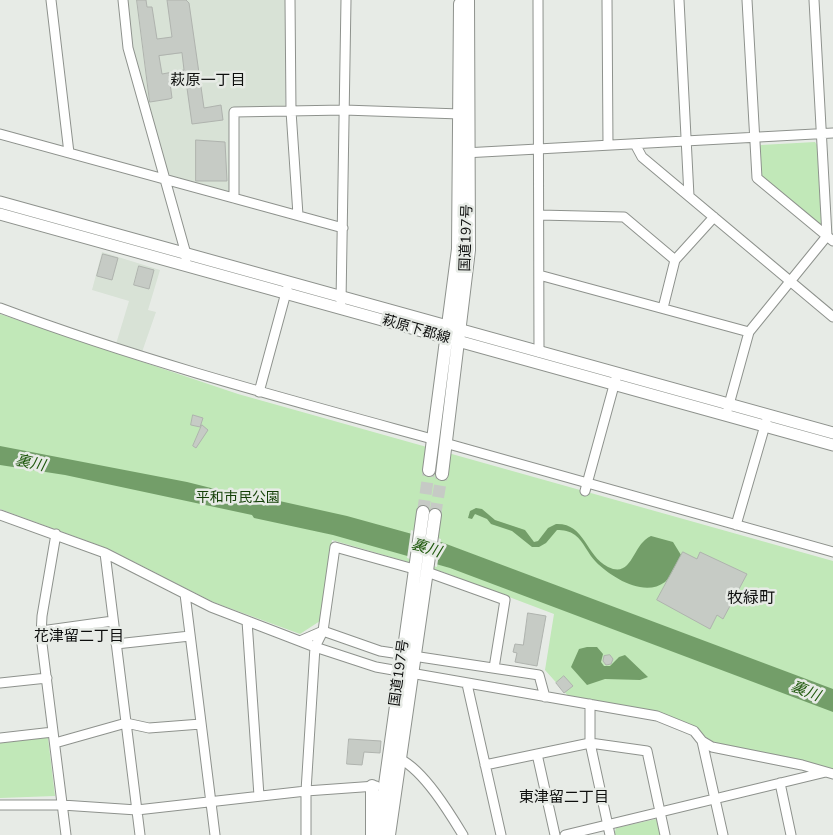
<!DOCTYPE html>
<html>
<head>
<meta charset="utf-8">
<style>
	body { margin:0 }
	canvas { display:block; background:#e7ebe6 }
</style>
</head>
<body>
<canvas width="833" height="835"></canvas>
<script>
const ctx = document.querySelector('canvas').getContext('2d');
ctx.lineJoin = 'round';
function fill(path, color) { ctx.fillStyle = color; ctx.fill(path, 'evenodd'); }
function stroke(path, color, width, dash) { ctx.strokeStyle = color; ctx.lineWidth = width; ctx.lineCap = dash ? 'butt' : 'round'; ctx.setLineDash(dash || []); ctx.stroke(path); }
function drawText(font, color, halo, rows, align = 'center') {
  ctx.font = font + ' "Nunito Sans","Noto Sans JP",sans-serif'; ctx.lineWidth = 5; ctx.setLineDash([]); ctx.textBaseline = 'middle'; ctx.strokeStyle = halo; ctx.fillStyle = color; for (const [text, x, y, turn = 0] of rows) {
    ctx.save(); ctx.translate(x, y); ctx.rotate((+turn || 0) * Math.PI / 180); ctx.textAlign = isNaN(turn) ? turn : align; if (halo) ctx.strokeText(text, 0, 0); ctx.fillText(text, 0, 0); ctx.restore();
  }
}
fill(new Path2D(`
	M126 0H286L285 108H230L232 191 230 193 171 177 168 174 133 47Z
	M102 252 160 270 148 310 156 312 142 352 116 344 129 301 92 290Z`), '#d8e2d6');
fill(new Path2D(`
	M815 142 817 145 822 224 818 225 760 175 759 147 761 145Z
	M0 314 238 394 833 561V769L718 745C704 737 694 726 679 721L569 697 545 670 554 614 443 572 332 540 320 621 300 634 213 602 109 549 0 509Z
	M45 735 48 738 55 796 0 798V741Z
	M656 819 659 821 662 835H614L616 828Z`), '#c1e8b8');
fill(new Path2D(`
	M0 446 187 482 251 498 257 496 347 516 441 542 833 689V712L450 568 333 535 254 518 252 515 65 475 0 465Z
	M476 508 482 509 495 520 525 530 534 542 538 541 548 528 556 524C585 523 585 555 608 567 633 579 632 544 651 536L673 542 681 555C676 563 672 576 665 582 644 598 611 577 596 562 588 554 584 542 575 535 570 531 563 530 557 530L546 543 539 547H532L512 531 491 524 487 519 475 514 472 519 468 518 470 511Z
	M587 647H597L603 654 601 662 604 666H610L619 657 625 655 648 677 640 680 605 679 587 685 571 667 579 649Z`), '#739e69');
fill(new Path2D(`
	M411 530 441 539 437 567 407 558Z`), '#e7ebe6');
const building = new Path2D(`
	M137 0H146L147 7H152L157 39 172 37 167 0H186L189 3 204 108 221 105 223 120 192 124 186 81 170 83 172 98 169 99 150 102ZM182 53 184 70 162 74 159 56Z
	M196 140 225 142 227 181H196Z
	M103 254 118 258 112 280 97 276Z
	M139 266 154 270 149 289 134 285Z
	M193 415 203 418 200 427 191 425Z
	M202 425 208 430 196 448 193 446Z
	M683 552 697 559 700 552 747 574 723 619 717 615 710 629 657 600Z
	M528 613 546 616 537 666 515 662 517 653 513 652 515 644 523 645Z
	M610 655 613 659 611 664 606 665 603 661 604 656Z
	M564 676 573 686 564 693 556 683Z
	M349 739 381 741 380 753 364 752 362 765 347 764Z`);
fill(building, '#c6cbc5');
stroke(building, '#afb3ae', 1);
stroke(new Path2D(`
	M423 512 429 470
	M435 515 442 474`), '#c6cac5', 12, [12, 6]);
const minor = new Path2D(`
	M51 0 69 153
	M123 0 128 48 186 254V259
	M290 0 291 111 298 215
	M538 0 539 352
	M607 0 608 145
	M679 0 689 196
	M747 0 757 178 833 241
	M0 134 343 228
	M635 144 642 157 833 317
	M464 153 833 133
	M234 198V112L344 110 460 114
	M539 215 624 217 675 260
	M539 275 749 332
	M341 302 346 0
	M0 308C142 361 286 399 432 439
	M663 308 675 260 714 217
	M259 392 287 289
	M728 408 749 332 827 236 814 0
	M445 443 833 552
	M585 491 616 378
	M0 515 105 553 211 607 315 647 376 667 657 716 694 731 702 741 712 747 802 765 833 774
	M736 525 766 422
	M56 534 42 616 41 636 66 835
	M105 553 140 835
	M427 572 505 600 494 668
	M185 594 215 835
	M247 621 259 796
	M41 631 113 621
	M300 641 323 631 380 651 539 675 545 697
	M116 644 190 636
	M0 683 47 678
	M467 684 501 835
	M590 704V743L610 835
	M0 738 53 732
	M702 741 723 835
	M55 743 126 723 149 728 201 724
	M537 754 555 835
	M400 759C424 771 449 812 463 835
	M485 765 590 743 647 751 665 835
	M780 783 791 835
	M0 805H62L137 810 306 791 376 786
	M306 835V791L315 647 323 631 335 547 414 569
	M565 835 826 772`);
const major = new Path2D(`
	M0 202 833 433
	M0 214 833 445`);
const highway = new Path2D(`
	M429 470 458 249 460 4
	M442 474 469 250 468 0
	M372 786V835
	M378 835 423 512
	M389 835 435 515`);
stroke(minor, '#8e928d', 11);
stroke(major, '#8e928d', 13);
stroke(highway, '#8e928d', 14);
stroke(minor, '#fff', 9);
stroke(major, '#fff', 11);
stroke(highway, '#fff', 12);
drawText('14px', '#0d0e0d', '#e7ebe6', [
	["国道197号",467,238,-88],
	["萩原下郡線",416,330,16],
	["国道197号",400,673,-82]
]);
drawText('14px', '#133f06', '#e7ebe6', [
	["平和市民公園",238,499]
]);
drawText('15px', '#0d0e0d', '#e7ebe6', [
	["萩原一丁目",208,81],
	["花津留二丁目",79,637],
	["東津留二丁目",564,798]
]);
drawText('italic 15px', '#1e580c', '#e7ebe6', [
	["裏川",30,464,12],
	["裏川",426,549,17],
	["裏川",805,692,21]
]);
drawText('16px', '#0d0e0d', '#e7ebe6', [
	["牧緑町",751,599]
]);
</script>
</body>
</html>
